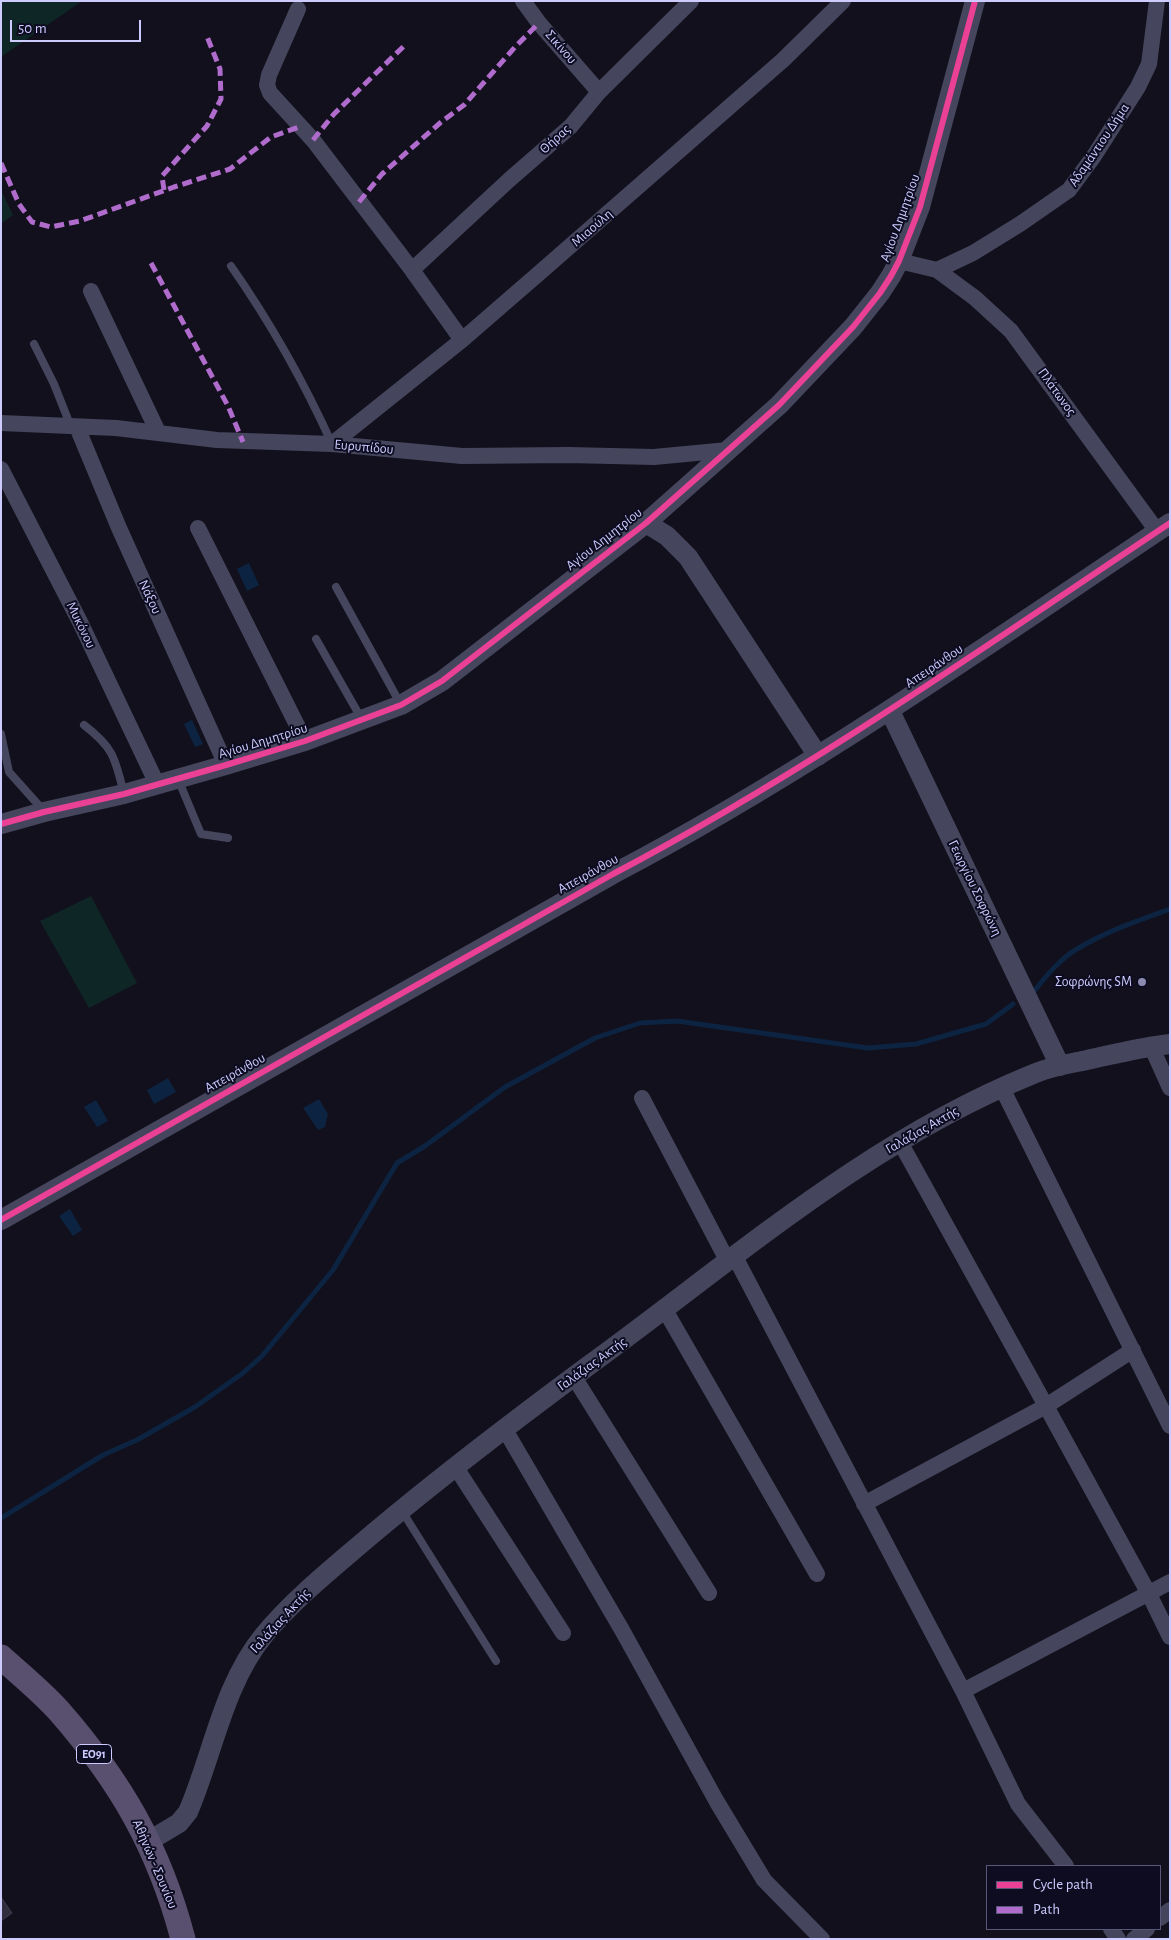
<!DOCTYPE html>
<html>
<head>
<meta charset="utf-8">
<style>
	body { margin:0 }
	#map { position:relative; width:1171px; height:1940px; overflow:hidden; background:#12101c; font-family:"Alegreya Sans",sans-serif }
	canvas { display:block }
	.frame { position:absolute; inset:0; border:2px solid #cdcbff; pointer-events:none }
	.legend { position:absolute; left:986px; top:1865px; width:175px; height:65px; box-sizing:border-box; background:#0e0c20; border:1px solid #5a5879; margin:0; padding:6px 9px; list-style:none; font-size:15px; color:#cdcbff }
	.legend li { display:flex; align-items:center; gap:10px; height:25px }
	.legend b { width:25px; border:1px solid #5a5879 }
	.scale { position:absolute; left:10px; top:20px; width:131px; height:22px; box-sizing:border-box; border:2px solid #cdcbff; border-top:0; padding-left:6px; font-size:15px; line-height:18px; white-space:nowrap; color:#cdcbff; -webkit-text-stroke:4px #0e0c20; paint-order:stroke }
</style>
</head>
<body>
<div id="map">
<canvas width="1171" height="1940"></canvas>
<div class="frame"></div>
<ul class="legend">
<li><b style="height:6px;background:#ea4096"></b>Cycle path</li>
<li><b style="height:6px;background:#b06ccc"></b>Path</li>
</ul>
<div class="scale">50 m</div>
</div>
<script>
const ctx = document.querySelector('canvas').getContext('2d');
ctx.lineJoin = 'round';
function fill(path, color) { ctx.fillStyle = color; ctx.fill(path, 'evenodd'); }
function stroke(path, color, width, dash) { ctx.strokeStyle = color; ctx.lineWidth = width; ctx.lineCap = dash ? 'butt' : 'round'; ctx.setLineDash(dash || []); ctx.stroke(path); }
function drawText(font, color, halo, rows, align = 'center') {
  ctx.font = font + ' "Alegreya Sans",sans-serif'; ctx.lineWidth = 4; ctx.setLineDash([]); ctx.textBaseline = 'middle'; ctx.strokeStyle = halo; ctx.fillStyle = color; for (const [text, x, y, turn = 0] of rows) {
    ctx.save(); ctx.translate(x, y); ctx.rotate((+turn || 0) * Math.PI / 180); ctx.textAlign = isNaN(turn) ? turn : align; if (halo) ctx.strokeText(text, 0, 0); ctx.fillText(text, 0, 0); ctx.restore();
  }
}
fill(new Path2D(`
	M1 1H82L1 57Z
	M1 190 13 215 1 224Z
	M91 896 137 983 89 1008 40 921Z`), '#0f2626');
fill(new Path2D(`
	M249 563 259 585 247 591 237 569Z
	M192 720 203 744 195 747 184 724Z
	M168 1078 176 1092 154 1104 147 1090Z
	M319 1099 328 1114 325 1127 318 1130 303 1108Z
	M96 1100 108 1121 97 1127 84 1107Z
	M70 1209 82 1230 73 1236 59 1216Z`), '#0c2441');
stroke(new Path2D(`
	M1035 990C1047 975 1060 959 1077 949 1105 932 1139 920 1170 909
	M1 1518 103 1455 137 1440 195 1407 243 1373 262 1356 333 1270 397 1163 425 1146 505 1087 595 1038 640 1023 677 1021 868 1048 916 1044 986 1024 1013 1004`), '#0c2441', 5);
const building = new Path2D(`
	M1 1897 12 1913 1 1921Z`);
fill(building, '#302e3e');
stroke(building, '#3d3a50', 1);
stroke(new Path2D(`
	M231 266C270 322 304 382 332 444
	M34 344 54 384 71 427
	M336 587 401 705
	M316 639 361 718
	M84 725C114 748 115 758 124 794
	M1 734 9 772 43 810
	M178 779 201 834 228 838
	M402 1511 496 1661`), '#45465d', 8);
stroke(new Path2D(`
	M523 1 539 23 599 92
	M298 9 269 75 267 85 270 93 313 140 412 270 462 340
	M899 261 937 270 973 253 1020 224 1069 190 1094 156 1138 87 1149 64 1157 1
	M412 270 509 180 571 126 599 92 691 1
	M937 270 975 298 1011 331 1157 531
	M91 291 158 432
	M1 423 116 428 217 440 332 444 462 456 568 455 654 457 728 450
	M77 427 119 528 226 765
	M332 444 462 340 537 275 783 60 843 1
	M1 469 80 622 157 784
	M198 528 305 741
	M1151 1046 1170 1088
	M1002 1088 1170 1426
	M642 1098 727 1260
	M900 1142 1046 1406 1149 1594 1170 1637
	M734 1255 963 1691 1018 1804 1066 1866
	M665 1310 817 1574
	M574 1377 709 1593
	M504 1428 622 1630 717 1802 764 1880 822 1939
	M455 1466 563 1633
	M864 1504 1046 1406 1133 1350
	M963 1691 1170 1582
	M1160 1918 1170 1910
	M1111 1929 1118 1939
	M1134 1939 1147 1929`), '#45465d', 16);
stroke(new Path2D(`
	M646 523 667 536 688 557 818 756
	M890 711 1060 1066
	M1 824 44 812 124 794 226 765 305 741 401 705 442 681 646 523 779 405 853 327 880 293 891 276 899 261 920 207 975 1
	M1 1220 613 874C807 772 987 645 1170 523
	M149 1841 179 1823 188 1812C213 1754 223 1685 264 1635 293 1600 329 1571 363 1542 436 1480 511 1423 588 1366 730 1263 866 1142 1031 1075 1048 1067 1068 1064 1087 1060 1115 1054 1142 1047 1170 1044`), '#45465d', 20);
stroke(new Path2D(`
	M1 1657C21 1675 42 1692 59 1711 121 1782 159 1848 183 1939`), '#59506f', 25);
stroke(new Path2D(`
	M313 140 334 114 405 45
	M1 163 19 204 32 222 51 227 80 221 174 187 230 169 271 137 299 127
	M164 190 162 176 207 126 221 99 220 69 206 34
	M359 202 382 174 440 123 464 105 515 47 539 23
	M151 263 228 406 243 442`), '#b06ccc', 5, [10, 5]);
stroke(new Path2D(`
	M1 824 44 812 124 794 226 765 305 741 401 705 442 681 646 523 779 405 853 327 880 293 891 276 899 261 920 207 975 1
	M1 1220 613 874C807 772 987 645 1170 523`), '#ea4096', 6);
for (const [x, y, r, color] of [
	[1142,982,5,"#8c8ab0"]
]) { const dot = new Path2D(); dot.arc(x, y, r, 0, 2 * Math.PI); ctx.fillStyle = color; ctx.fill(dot); stroke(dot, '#0e0c20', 2); }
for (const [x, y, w] of [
	[94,1754,35]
]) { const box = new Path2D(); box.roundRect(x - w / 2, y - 9.5, w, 19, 4); ctx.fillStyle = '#0e0c20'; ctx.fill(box); stroke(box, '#cdcbff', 1); }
drawText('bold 12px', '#cdcbff', null, [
	["ΕΟ91",94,1754]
]);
drawText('14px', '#cdcbff', '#0e0c20', [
	["Σικίνου",561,47,49],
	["Θήρας",555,139,-42],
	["Αδαμάντιου Δήμα",1099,145,-56],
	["Αγίου Δημητρίου",900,218,-70],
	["Μιαούλη",592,228,-41],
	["Πλάτωνος",1057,392,54],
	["Ευρυπίδου",364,447,5],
	["Αγίου Δημητρίου",604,539,-38],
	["Νάξου",150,597,65],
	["Μυκόνου",81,625,64],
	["Απειράνθου",934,666,-34],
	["Αγίου Δημητρίου",263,741,-17],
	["Απειράνθου",588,874,-29],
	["Γεωργίου Σοφρώνη",975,888,64],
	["Απειράνθου",235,1073,-29],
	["Γαλάζιας Ακτής",922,1130,-30],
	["Γαλάζιας Ακτής",592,1364,-36],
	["Γαλάζιας Ακτής",280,1621,-48],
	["Αθήνών - Σουνίου",155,1864,67]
]);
drawText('14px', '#cdcbff', '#0e0c20', [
	["Σοφρώνης SM",1132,982]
], 'right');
</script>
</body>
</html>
